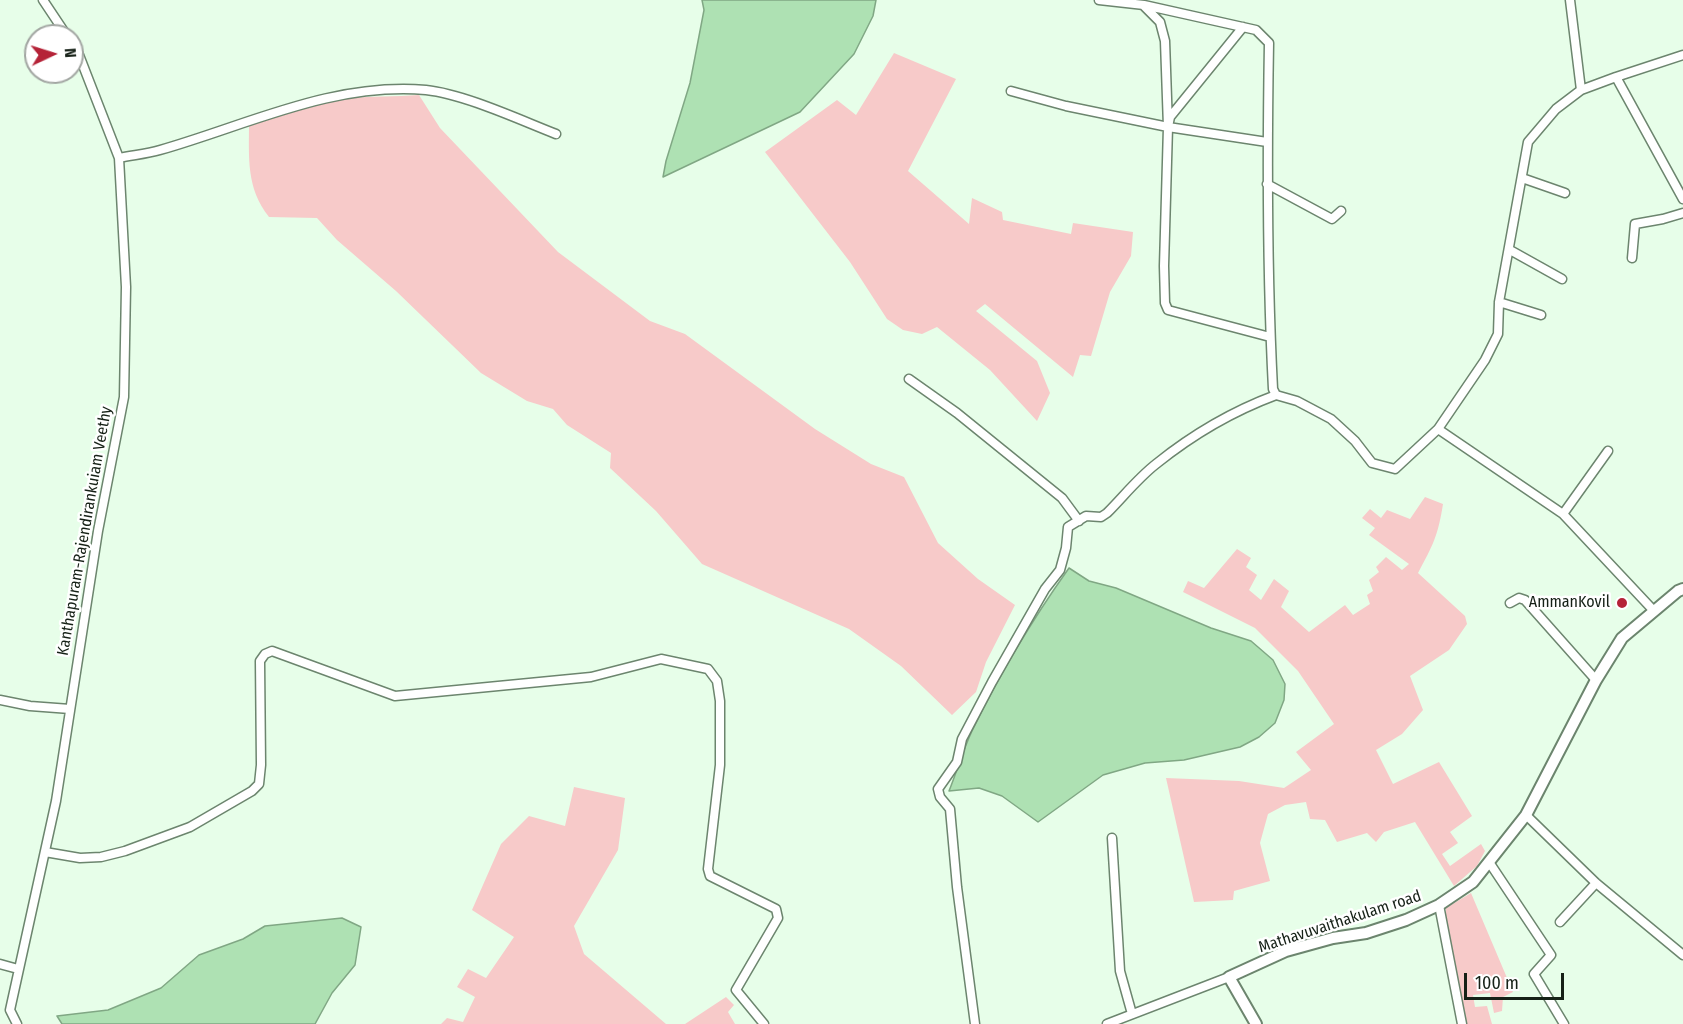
<!DOCTYPE html>
<html>
<head>
<meta charset="utf-8">
<style>
	body { margin:0 }
	#map { position:relative; width:1683px; height:1024px; overflow:hidden; background:#e7fee9; font-family:"Fira Sans Condensed",sans-serif }
	canvas { display:block }
	.north { position:absolute; left:24px; top:24px; width:60px; height:60px; box-sizing:border-box; background:#fff; border:2px solid #a2a6a2; border-radius:50%; rotate:86deg; font-size:16px; font-weight:700; line-height:24px; text-align:center; color:#162117 }
	.north::after { content:''; display:block; margin:auto; width:21px; height:27px; background:#b52338; clip-path:polygon(50% 0,100% 100%,50% 72%,0 100%) }
	.scale { position:absolute; left:1464px; top:973px; width:100px; height:27px; box-sizing:border-box; border:3px solid #162117; border-top:0; padding-left:8px; font-size:18px; line-height:21px; white-space:nowrap; color:#162117; -webkit-text-stroke:4px #fff; paint-order:stroke }
</style>
</head>
<body>
<div id="map">
<canvas width="1683" height="1024"></canvas>
<div class="north">N</div>
<div class="scale">100 m</div>
</div>
<script>
const ctx = document.querySelector('canvas').getContext('2d');
ctx.lineJoin = 'round';
function fill(path, color) { ctx.fillStyle = color; ctx.fill(path, 'evenodd'); }
function stroke(path, color, width, dash) { ctx.strokeStyle = color; ctx.lineWidth = width; ctx.lineCap = dash ? 'butt' : 'round'; ctx.setLineDash(dash || []); ctx.stroke(path); }
function drawText(font, color, halo, rows, align = 'center') {
  ctx.font = font + ' "Fira Sans Condensed",sans-serif'; ctx.lineWidth = 5; ctx.setLineDash([]); ctx.textBaseline = 'middle'; ctx.strokeStyle = halo; ctx.fillStyle = color; for (const [text, x, y, turn = 0] of rows) {
    ctx.save(); ctx.translate(x, y); ctx.rotate((+turn || 0) * Math.PI / 180); ctx.textAlign = isNaN(turn) ? turn : align; if (halo) ctx.strokeText(text, 0, 0); ctx.fillText(text, 0, 0); ctx.restore();
  }
}
fill(new Path2D(`
	M894 53 956 79 908 171 969 224 972 198 1002 212 1003 220 1071 234 1073 223 1133 232 1131 256 1110 292 1091 356 1080 355 1073 377 985 304 976 311 1037 361 1050 393 1037 421 990 370 937 327 922 334 903 330 887 319 850 262 765 152 837 100 856 115Z
	M419 95 440 128 558 252 650 321 685 334 815 429 871 464 904 477 938 543 978 579 1015 605 986 662 976 692 952 715 901 666 849 629 702 564 656 511 610 468 611 453 567 425 553 409 527 401 481 373 396 291 337 240 317 218 269 217C246 188 249 158 249 123 278 113 319 100 349 98 372 96 395 97 419 95Z
	M1425 497 1443 504C1438 536 1433 545 1418 573L1465 616 1467 624 1449 650 1410 676 1423 710 1402 734 1376 750 1393 784 1439 762 1472 816 1450 832 1458 843 1442 854 1450 866 1481 844 1485 851 1477 866 1454 886 1415 822 1384 832 1376 842 1367 833 1337 842 1325 820 1310 819 1306 802 1285 805 1268 814 1260 843 1270 881 1234 891 1233 900 1194 902 1166 778 1239 781 1284 788 1311 770 1296 752 1334 724 1298 671 1255 628 1183 592 1188 581 1204 588 1237 549 1251 558 1246 567 1257 575 1249 590 1261 600 1274 579 1289 591 1281 607 1309 632 1345 605 1353 615 1370 604 1367 595 1373 591 1369 580 1379 572 1376 567 1386 557 1402 570 1409 564 1369 535 1375 528 1362 518 1370 509 1381 518 1387 510 1410 519Z
	M574 787 625 798 618 850 574 926 584 954 666 1024H441L447 1018 463 1022 475 997 457 987 468 969 486 978 514 937 472 910 501 844 529 816 565 826Z
	M1471 893 1513 992 1503 997 1502 1011 1494 1013 1490 993 1473 995 1475 1007 1487 1006 1492 1024H1466L1446 920V908Z
	M726 997 734 1005 728 1012 735 1024H685Z`), '#f7cac9');
const water = new Path2D(`
	M702 0H876L873 16 854 54 800 112 663 177 666 161 690 83 704 10Z
	M1069 568 1089 581 1116 588 1211 628 1251 641 1273 660 1285 684 1284 700 1275 723 1259 737 1240 747 1184 760 1145 763 1103 775 1038 822 1002 796 979 788 949 791C957 771 963 750 972 731 1000 673 1032 620 1069 568Z
	M342 918 361 927 355 965 332 993 315 1024H62L57 1016 108 1010 161 988 199 955 243 939 265 926Z`);
fill(water, '#aee1b3');
stroke(water, '#80a784', 1.5);
const minor = new Path2D(`
	M43 0 67 36
	M1099 0 1144 5 1256 30 1269 43C1267 158 1267 274 1273 389L1276 395 1297 401 1331 419 1355 441 1372 463 1395 469 1438 429
	M1570 0 1581 90 1556 109 1528 142 1499 302 1498 334 1485 360 1438 429 1563 514 1654 611
	M1144 6 1160 22 1165 41 1168 127 1267 142
	M1243 27 1170 117 1168 127 1164 266 1165 303 1168 310 1270 337
	M1616 77 1683 55
	M1581 90 1616 77 1683 199
	M1011 91 1066 106 1168 127
	M119 158C133 155 146 154 160 150 248 125 332 82 426 90 464 94 520 120 556 134
	M1522 178 1565 193
	M1267 184 1332 219 1341 211
	M1510 250 1562 279
	M1632 258 1635 224 1663 219 1683 213
	M1499 302 1541 315
	M909 379 957 413 1062 498 1079 521
	M1563 514 1608 451
	M1510 603 1519 598 1525 600 1596 680
	M0 700 30 706 70 709
	M1526 815 1596 883 1683 955
	M1112 838 1120 971 1132 1014
	M45 852 80 858 101 857 125 851 190 827 252 791 259 784 261 765 260 661 265 654 272 651 395 696 591 677 661 659 708 669 717 681 720 701V765L708 869 710 876 776 909 778 918 736 990 764 1024
	M1489 862 1551 955 1534 974 1564 1024
	M1439 905 1462 1024
	M1560 922 1596 883
	M0 964 18 969
	M17 1024 10 1010 56 801 98 531 124 397 126 287 119 158 79 55 72 44
	M975 1024 957 887 950 809 940 797 938 789 957 762 962 739 992 682 1045 589 1060 570 1066 548 1068 527 1086 516 1101 517 1107 513C1123 497 1138 478 1156 464 1192 435 1233 411 1276 395
	M1107 1024 1229 977`);
const tertiary = new Path2D(`
	M1256 1024 1229 977 1286 951 1333 938 1366 933 1406 920 1439 905 1473 882 1526 815 1596 680 1622 638 1678 591 1683 589`);
stroke(minor, '#6c856e', 11);
stroke(tertiary, '#6c856e', 14);
stroke(minor, '#fff', 8);
stroke(tertiary, '#fff', 10);
for (const [x, y, r, color] of [
	[1622,603,6,"#b52338"]
]) { const dot = new Path2D(); dot.arc(x, y, r, 0, 2 * Math.PI); ctx.fillStyle = color; ctx.fill(dot); stroke(dot, '#fff', 2); }
drawText('16px', '#162117', '#fff', [
	["Kanthapuram-Rajendirankuiam Veethy",85,531,-80],
	["Mathavuvaithakulam road",1340,922,-18]
]);
drawText('16px', '#162117', '#fff', [
	["AmmanKovil",1610,603]
], 'right');
</script>
</body>
</html>
